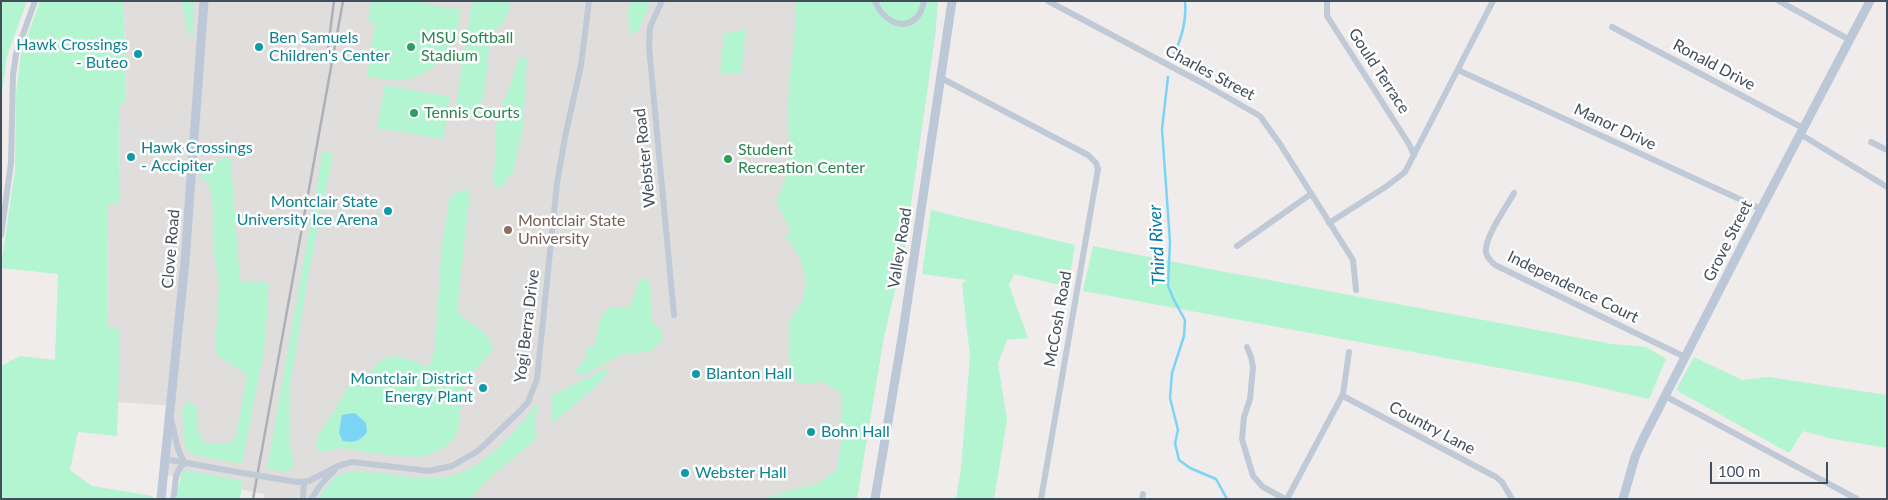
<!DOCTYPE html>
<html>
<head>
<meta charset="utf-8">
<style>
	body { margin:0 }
	#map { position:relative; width:1888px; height:500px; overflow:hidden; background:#efeceb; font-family:Lato,sans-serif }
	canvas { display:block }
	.frame { position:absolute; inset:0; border:2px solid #424e5b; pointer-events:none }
	.scale { position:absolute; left:1710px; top:462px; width:118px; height:22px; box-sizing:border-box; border:2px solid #424e5b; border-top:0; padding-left:6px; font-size:15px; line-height:18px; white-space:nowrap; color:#424e5b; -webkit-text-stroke:4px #fff; paint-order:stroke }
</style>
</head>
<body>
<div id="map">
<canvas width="1888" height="500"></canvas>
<div class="frame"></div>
<div class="scale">100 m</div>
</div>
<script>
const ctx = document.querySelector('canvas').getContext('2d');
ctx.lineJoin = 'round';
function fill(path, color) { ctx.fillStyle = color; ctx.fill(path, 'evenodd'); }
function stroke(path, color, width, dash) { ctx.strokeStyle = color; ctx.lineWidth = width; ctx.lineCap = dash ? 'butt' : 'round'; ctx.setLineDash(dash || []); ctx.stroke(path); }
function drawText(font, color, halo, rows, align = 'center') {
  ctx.font = font + ' Lato,sans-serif'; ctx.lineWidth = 5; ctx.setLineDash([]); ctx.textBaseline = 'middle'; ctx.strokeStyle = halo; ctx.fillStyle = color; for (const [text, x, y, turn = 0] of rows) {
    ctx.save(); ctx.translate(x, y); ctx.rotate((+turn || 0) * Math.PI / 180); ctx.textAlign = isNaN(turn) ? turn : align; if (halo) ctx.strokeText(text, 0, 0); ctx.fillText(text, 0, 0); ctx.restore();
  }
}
fill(new Path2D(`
	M124 1H938L935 36 904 252 884 336 857 499H264V494L167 475 174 406 117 402 120 329 107 328 108 205 120 202 119 104 126 103Z`), '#e0dddd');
fill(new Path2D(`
	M1 1H27L7 56 2 93Z
	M40 1H124L126 103 119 104 120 202 108 205 107 327 120 329 117 436 78 432 70 470 92 486 153 496 152 499H1V366L20 356 55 360 58 274 1 268 15 170 16 94 21 54Z
	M181 1H194L193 35 189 34Z
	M371 1H412L461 10C456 45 440 76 401 80 390 81 378 78 367 76L375 23 368 22Z
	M472 1H510C510 25 498 21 492 38 486 54 488 71 485 88 484 98 478 107 476 118L462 116 455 111Z
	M632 1H651L638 31 630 35 628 12Z
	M796 1H938L935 36 904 252 884 336 857 499H759L819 483 836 471 842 438 841 393 822 382 798 384 790 364V320L803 300 806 280 799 256 785 235 792 233 776 201C794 169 788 139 788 104 789 70 796 36 796 1Z
	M746 29 741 74H720L724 34Z
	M518 57H527L523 128 513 173 508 177 503 187 493 186 496 148V125L499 111 513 80Z
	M385 85 450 97 443 139 377 128Z
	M323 151 333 154 309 272 289 392V439L294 464 293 468 288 472 267 469Z
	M223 158H227L231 162 240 281 269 283 265 344 242 464 192 454 185 447 182 414 184 403 189 402C201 407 197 416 198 427 198 433 202 438 205 443L228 444 236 437 247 374 226 362 215 353 219 286 214 253V215L210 187 208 183 200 177 201 174Z
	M465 190 470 191 457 311C469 325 490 330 493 350L470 375 463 388 458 429 454 439 442 449 421 457 387 455 338 448 323 452 319 451 316 446 317 438 345 393C348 381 356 380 367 378 372 371 376 363 383 359 396 351 416 363 429 367L435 348 441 253 449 199 456 192Z
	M931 210 1075 245 1068 287 1014 274 1009 285 1028 338 1007 340 998 364 1007 419 994 499H956L961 469 970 356 962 284 966 280 922 274Z
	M1093 246 1210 269 1612 344 1646 347 1666 359 1649 399 1581 383 1083 291Z
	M643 278 650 281 652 320 664 335 661 342 651 351 637 353H624L582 376 575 370 585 360 587 348H593C599 337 596 311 613 307 617 306 624 308 629 308 635 298 635 285 643 278Z
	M1694 357 1742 380 1769 377 1887 395V448L1833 439 1803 431 1789 453 1676 390Z
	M610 367 602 381 552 424 551 396Z
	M537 403 535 440 486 481 471 499H318C324 491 331 478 341 474 352 470 364 472 375 473 403 475 436 484 462 472 493 459 517 429 537 403Z
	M183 470 243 481 240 499H175Z`), '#b3f4d1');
fill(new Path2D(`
	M355 413 366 423 367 432C360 441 354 443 343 441L339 433 342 415Z`), '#7bd4f6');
stroke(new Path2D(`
	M1173 57C1181 39 1187 22 1185 1
	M1168 77 1162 129 1170 242 1168 286 1174 300 1185 320 1184 336 1172 373 1170 398 1178 430 1175 443 1179 460 1190 468 1216 479 1227 499`), '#7bd4f6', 2.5);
stroke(new Path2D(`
	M662 1 650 27 649 47 674 315
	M875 1C881 18 903 34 918 16 921 12 923 6 924 1
	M1048 1 1206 85 1260 116 1280 144 1353 260 1356 290
	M1327 1V16L1409 144 1414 155
	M1779 1 1850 40
	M1612 27 1803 128
	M1458 70 1761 209
	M941 78 1088 155 1096 163 1098 169 1041 499
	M1800 134 1887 187
	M1871 142 1887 150
	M1514 193C1507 206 1484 238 1486 252 1487 258 1491 261 1495 265L1685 357
	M1329 223 1387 186 1405 172 1493 1
	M1 235 11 163 13 75 16 54 35 1
	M1237 246 1311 194
	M1247 347 1251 357 1253 367 1250 399 1244 417 1242 439 1253 476 1263 487 1285 499
	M1343 396 1496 477 1502 482 1512 499
	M1665 396 1857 499
	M170 417C176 433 175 449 185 463 172 473 177 484 173 499
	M165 459 231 471
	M267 477 297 482 309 481 338 466 352 462 429 471 452 466 478 451 520 411 528 402 537 379 557 183 565 137 581 65 589 1
	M303 499 304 482
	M311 499 322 483 334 471
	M1142 499 1143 494
	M1287 499 1343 394 1349 352`), '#c0cad6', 6);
stroke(new Path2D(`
	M161 499 185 261 204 1
	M875 499 902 338 952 1
	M1623 499 1635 457 1643 439 1761 209 1870 1`), '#bcc7d8', 9);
stroke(new Path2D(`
	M328 48 334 1
	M253 499 343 1`), '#adb0b8', 2.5);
stroke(new Path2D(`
	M231 471 267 477`), '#c0cad6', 6);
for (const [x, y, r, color] of [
	[259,47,5,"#0f9aa8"],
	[411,47,5,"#2e9e5b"],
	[138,54,5,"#0f9aa8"],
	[414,113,5,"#2e9e5b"],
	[131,157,5,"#0f9aa8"],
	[728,159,5,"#2e9e5b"],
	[388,211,5,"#0f9aa8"],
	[508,230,5,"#8d6e63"],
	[696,374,5,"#0f9aa8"],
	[483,388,5,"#0f9aa8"],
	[811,432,5,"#0f9aa8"],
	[685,473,5,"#0f9aa8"]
]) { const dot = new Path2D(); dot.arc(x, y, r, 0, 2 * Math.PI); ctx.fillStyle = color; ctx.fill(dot); stroke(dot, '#fff', 2); }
drawText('16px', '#0d838f', '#fff', [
	["Ben Samuels",269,38],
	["Children's Center",269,56],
	["Hawk Crossings",128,45,"right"],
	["- Buteo",128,63,"right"],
	["Hawk Crossings",141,148],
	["- Accipiter",141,166],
	["Montclair State",378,202,"right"],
	["University Ice Arena",378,220,"right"],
	["Blanton Hall",706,374],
	["Montclair District",473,379,"right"],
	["Energy Plant",473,397,"right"],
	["Bohn Hall",821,432],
	["Webster Hall",695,473]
], 'left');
drawText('16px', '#27864d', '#fff', [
	["MSU Softball",421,38],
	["Stadium",421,56],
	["Tennis Courts",424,113],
	["Student",738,150],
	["Recreation Center",738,168]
], 'left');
drawText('16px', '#424e5b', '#fff', [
	["Ronald Drive",1714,65,28],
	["Gould Terrace",1379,71,57],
	["Charles Street",1210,73,28],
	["Manor Drive",1615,127,25],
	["Webster Road",645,158,-96],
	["Grove Street",1728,241,-63],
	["Valley Road",900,248,-81],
	["Clove Road",171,249,-85],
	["Independence Court",1573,287,26],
	["McCosh Road",1058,319,-80],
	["Yogi Berra Drive",527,326,-83],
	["Country Lane",1432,428,28]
]);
drawText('16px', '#785e54', '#fff', [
	["Montclair State",518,221],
	["University",518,239]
], 'left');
drawText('italic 18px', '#017aa9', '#fff', [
	["Third River",1157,245,-93]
]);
</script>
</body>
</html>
